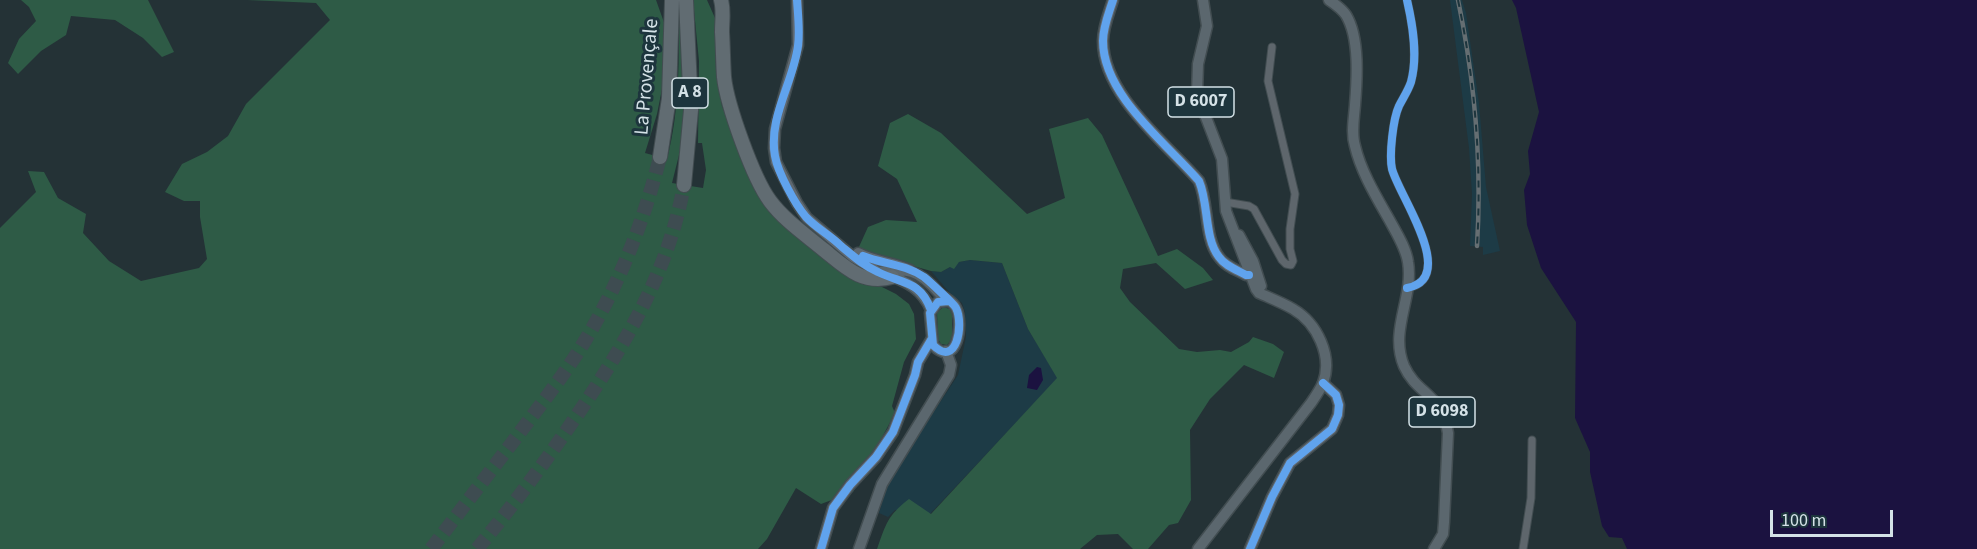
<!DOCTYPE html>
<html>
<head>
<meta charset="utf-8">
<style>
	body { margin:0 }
	#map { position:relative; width:1977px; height:549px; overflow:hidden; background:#243236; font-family:"Source Sans 3",sans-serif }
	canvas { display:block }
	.scale { position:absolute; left:1770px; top:510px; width:123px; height:27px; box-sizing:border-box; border:3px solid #d4e2e7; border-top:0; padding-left:8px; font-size:18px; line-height:21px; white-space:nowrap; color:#d4e2e7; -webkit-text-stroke:4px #1d353d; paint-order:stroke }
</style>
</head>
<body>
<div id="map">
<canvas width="1977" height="549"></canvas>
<div class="scale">100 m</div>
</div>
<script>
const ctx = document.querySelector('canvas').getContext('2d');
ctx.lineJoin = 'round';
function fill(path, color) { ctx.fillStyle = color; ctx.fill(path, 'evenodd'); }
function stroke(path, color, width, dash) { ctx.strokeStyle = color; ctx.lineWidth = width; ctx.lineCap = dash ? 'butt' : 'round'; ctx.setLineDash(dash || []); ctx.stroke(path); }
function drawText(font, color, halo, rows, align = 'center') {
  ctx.font = font + ' "Source Sans 3",sans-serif'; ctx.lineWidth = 6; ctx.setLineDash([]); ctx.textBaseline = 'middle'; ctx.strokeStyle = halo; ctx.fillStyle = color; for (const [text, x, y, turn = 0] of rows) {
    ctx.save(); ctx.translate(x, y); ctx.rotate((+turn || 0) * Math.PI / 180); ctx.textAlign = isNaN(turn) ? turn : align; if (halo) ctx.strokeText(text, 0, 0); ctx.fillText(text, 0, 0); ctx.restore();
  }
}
fill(new Path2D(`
	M1450 0H1462L1466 13 1479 103 1486 187 1500 251 1483 255V247L1470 246 1472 194 1469 148Z
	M970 260 1002 263 1028 329 1058 378 930 514 895 510 888 517 879 513 887 486 892 475 958 375 966 337 965 312 962 303 949 292 931 271 941 272 959 262Z`), '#1d3b46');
fill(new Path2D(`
	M21 0H148L174 52 162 57 143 38 115 20 71 16 66 35 41 51 18 74 8 63 19 39 36 21 29 7Z
	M247 0H656L666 28 664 79 657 114 645 153 667 159C680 111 679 56 679 7L681 6 684 125 682 143 672 183 703 188 706 170 702 143H698L699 61 693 0H707L715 18 716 73 722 106 750 178 861 282 864 285H878L896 294 909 304 914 314 916 339 904 362 892 406 895 413 853 492 821 504 796 488 767 539 758 549H0V228L36 192 28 171 44 172 58 198 86 214 83 233 109 261 141 281 199 268 207 259 200 217V201H184L165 192 182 164 207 152 228 136 246 104 330 20 316 3Z
	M908 114 941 133 1027 214 1065 198 1049 129 1088 118 1102 135 1158 256 1177 249 1203 268 1213 280 1185 289 1156 263 1123 269 1120 288 1130 302 1179 349 1197 352 1220 350 1231 352 1249 342 1253 337 1273 344 1284 352 1274 378 1244 365 1210 399 1190 430 1191 500 1178 523 1169 525 1148 549H1133L1118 534 1097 535 1080 549H877C886 524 887 516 909 499L931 514 1057 378 1028 329 1002 263 970 260 959 262 954 269 950 267 941 272 931 271 867 253 858 249 868 227 886 220 917 222 897 179 878 166 890 123Z
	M943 307 950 309 952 313V339L947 345 941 344 938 339 937 313Z`), '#2e5b46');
fill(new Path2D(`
	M1512 0H1977V549H1627L1622 538 1609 537 1602 526 1590 472V452L1575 418 1576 322 1541 268 1527 225 1524 190 1530 174 1528 151 1539 112 1516 8Z
	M1037 367 1041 368 1043 380 1037 390 1027 388 1029 375Z`), '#1b1240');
stroke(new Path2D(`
	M431 549C458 514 485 478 512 443 537 409 564 376 586 339 620 282 644 221 660 157
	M477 549C517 501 553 451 588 399 633 330 669 267 684 185`), '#3e4c51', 14, [14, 7]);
const street = new Path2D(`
	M1407 0C1413 26 1418 56 1411 82 1408 91 1403 98 1399 106 1393 119 1389 155 1392 169 1399 196 1459 278 1407 288
	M1225 202 1249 206 1254 209 1282 260 1286 264 1291 265 1293 261 1290 249V229L1295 194 1268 81 1272 47
	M1523 549 1531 498 1532 440`);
const secondary = new Path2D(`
	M797 0 798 45 775 129 774 148 776 162 797 203 807 218 853 257 878 272
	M1113 0C1109 13 1103 27 1103 41 1103 95 1166 143 1199 181 1209 204 1204 238 1219 257 1225 266 1237 270 1246 275H1249
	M858 253C875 262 893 262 910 270
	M821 549 833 508 850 485 876 457 893 432 915 375 918 362 931 340
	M1250 549 1272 497 1290 463 1332 429 1338 415 1339 405 1336 395 1323 383`);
const primary = new Path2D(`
	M1329 0C1335 4 1342 9 1346 15 1360 38 1357 80 1355 105 1354 119 1351 133 1355 146 1361 172 1377 198 1390 221 1397 234 1406 248 1408 262 1414 298 1389 330 1404 366 1417 395 1442 393 1448 433L1444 522 1443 534 1434 549
	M1239 235 1253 261 1261 286
	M878 272C908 268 918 269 939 293 944 298 953 301 956 308 964 323 957 370 933 345L930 313 938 302 948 301
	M887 275C907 281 923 290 931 310
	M859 549 882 484 949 375 951 365 946 351
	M1198 549 1311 403C1315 397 1320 390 1323 383 1333 356 1317 323 1293 309 1283 303 1270 298 1259 293L1256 289 1226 211 1222 159 1197 94 1198 64 1207 26 1203 0`);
const highway = new Path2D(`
	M721 0C724 11 722 20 722 32 723 47 723 62 724 77 727 105 753 178 770 201 784 220 806 235 824 250 845 267 862 285 892 277
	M660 157 669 98 672 0
	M684 185 691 110 686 0`);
stroke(street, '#424d51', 9);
stroke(secondary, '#424d51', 13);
stroke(primary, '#424d51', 13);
stroke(highway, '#424d51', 16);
stroke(street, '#5e666c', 7);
stroke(secondary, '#5f6870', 10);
stroke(primary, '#5b676e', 10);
stroke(highway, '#616c72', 14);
const rail = new Path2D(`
	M1458 0C1475 81 1482 164 1477 246`);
stroke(rail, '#656e72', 4.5);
stroke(rail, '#1d353d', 2, [7]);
stroke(new Path2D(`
	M797 0C798 15 800 31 798 46 793 83 768 118 775 156 778 173 795 204 806 217 816 228 830 235 841 246 853 256 864 266 878 272 902 284 920 280 931 310
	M1113 0C1109 13 1103 27 1103 41 1103 95 1166 143 1199 181 1209 204 1204 238 1219 257 1225 266 1237 270 1246 275H1249
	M1407 0C1413 26 1418 56 1411 82 1408 91 1403 98 1399 106 1393 119 1389 155 1392 169 1399 196 1459 278 1407 288
	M863 256C883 264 905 264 924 277 928 280 955 305 956 308 964 324 957 369 933 345L930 313 938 302 948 301
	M821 549 833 508 850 485 876 457 893 432 915 375 918 362 931 340
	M1250 549 1272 497 1290 463 1332 429 1338 415 1339 405 1336 395 1323 383`), '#60a3ed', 8);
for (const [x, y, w] of [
	[690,93,36],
	[1201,102,66],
	[1442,412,66]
]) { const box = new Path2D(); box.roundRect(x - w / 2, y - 15, w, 30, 4.5); ctx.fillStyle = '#1d353d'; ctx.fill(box); stroke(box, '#d4e2e7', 1.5); }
drawText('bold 18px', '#d4e2e7', null, [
	["A 8",690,93],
	["D 6007",1201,102],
	["D 6098",1442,412]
]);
drawText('20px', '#d4e2e7', '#1d353d', [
	["La Provençale",648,77,-85]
]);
</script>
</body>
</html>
